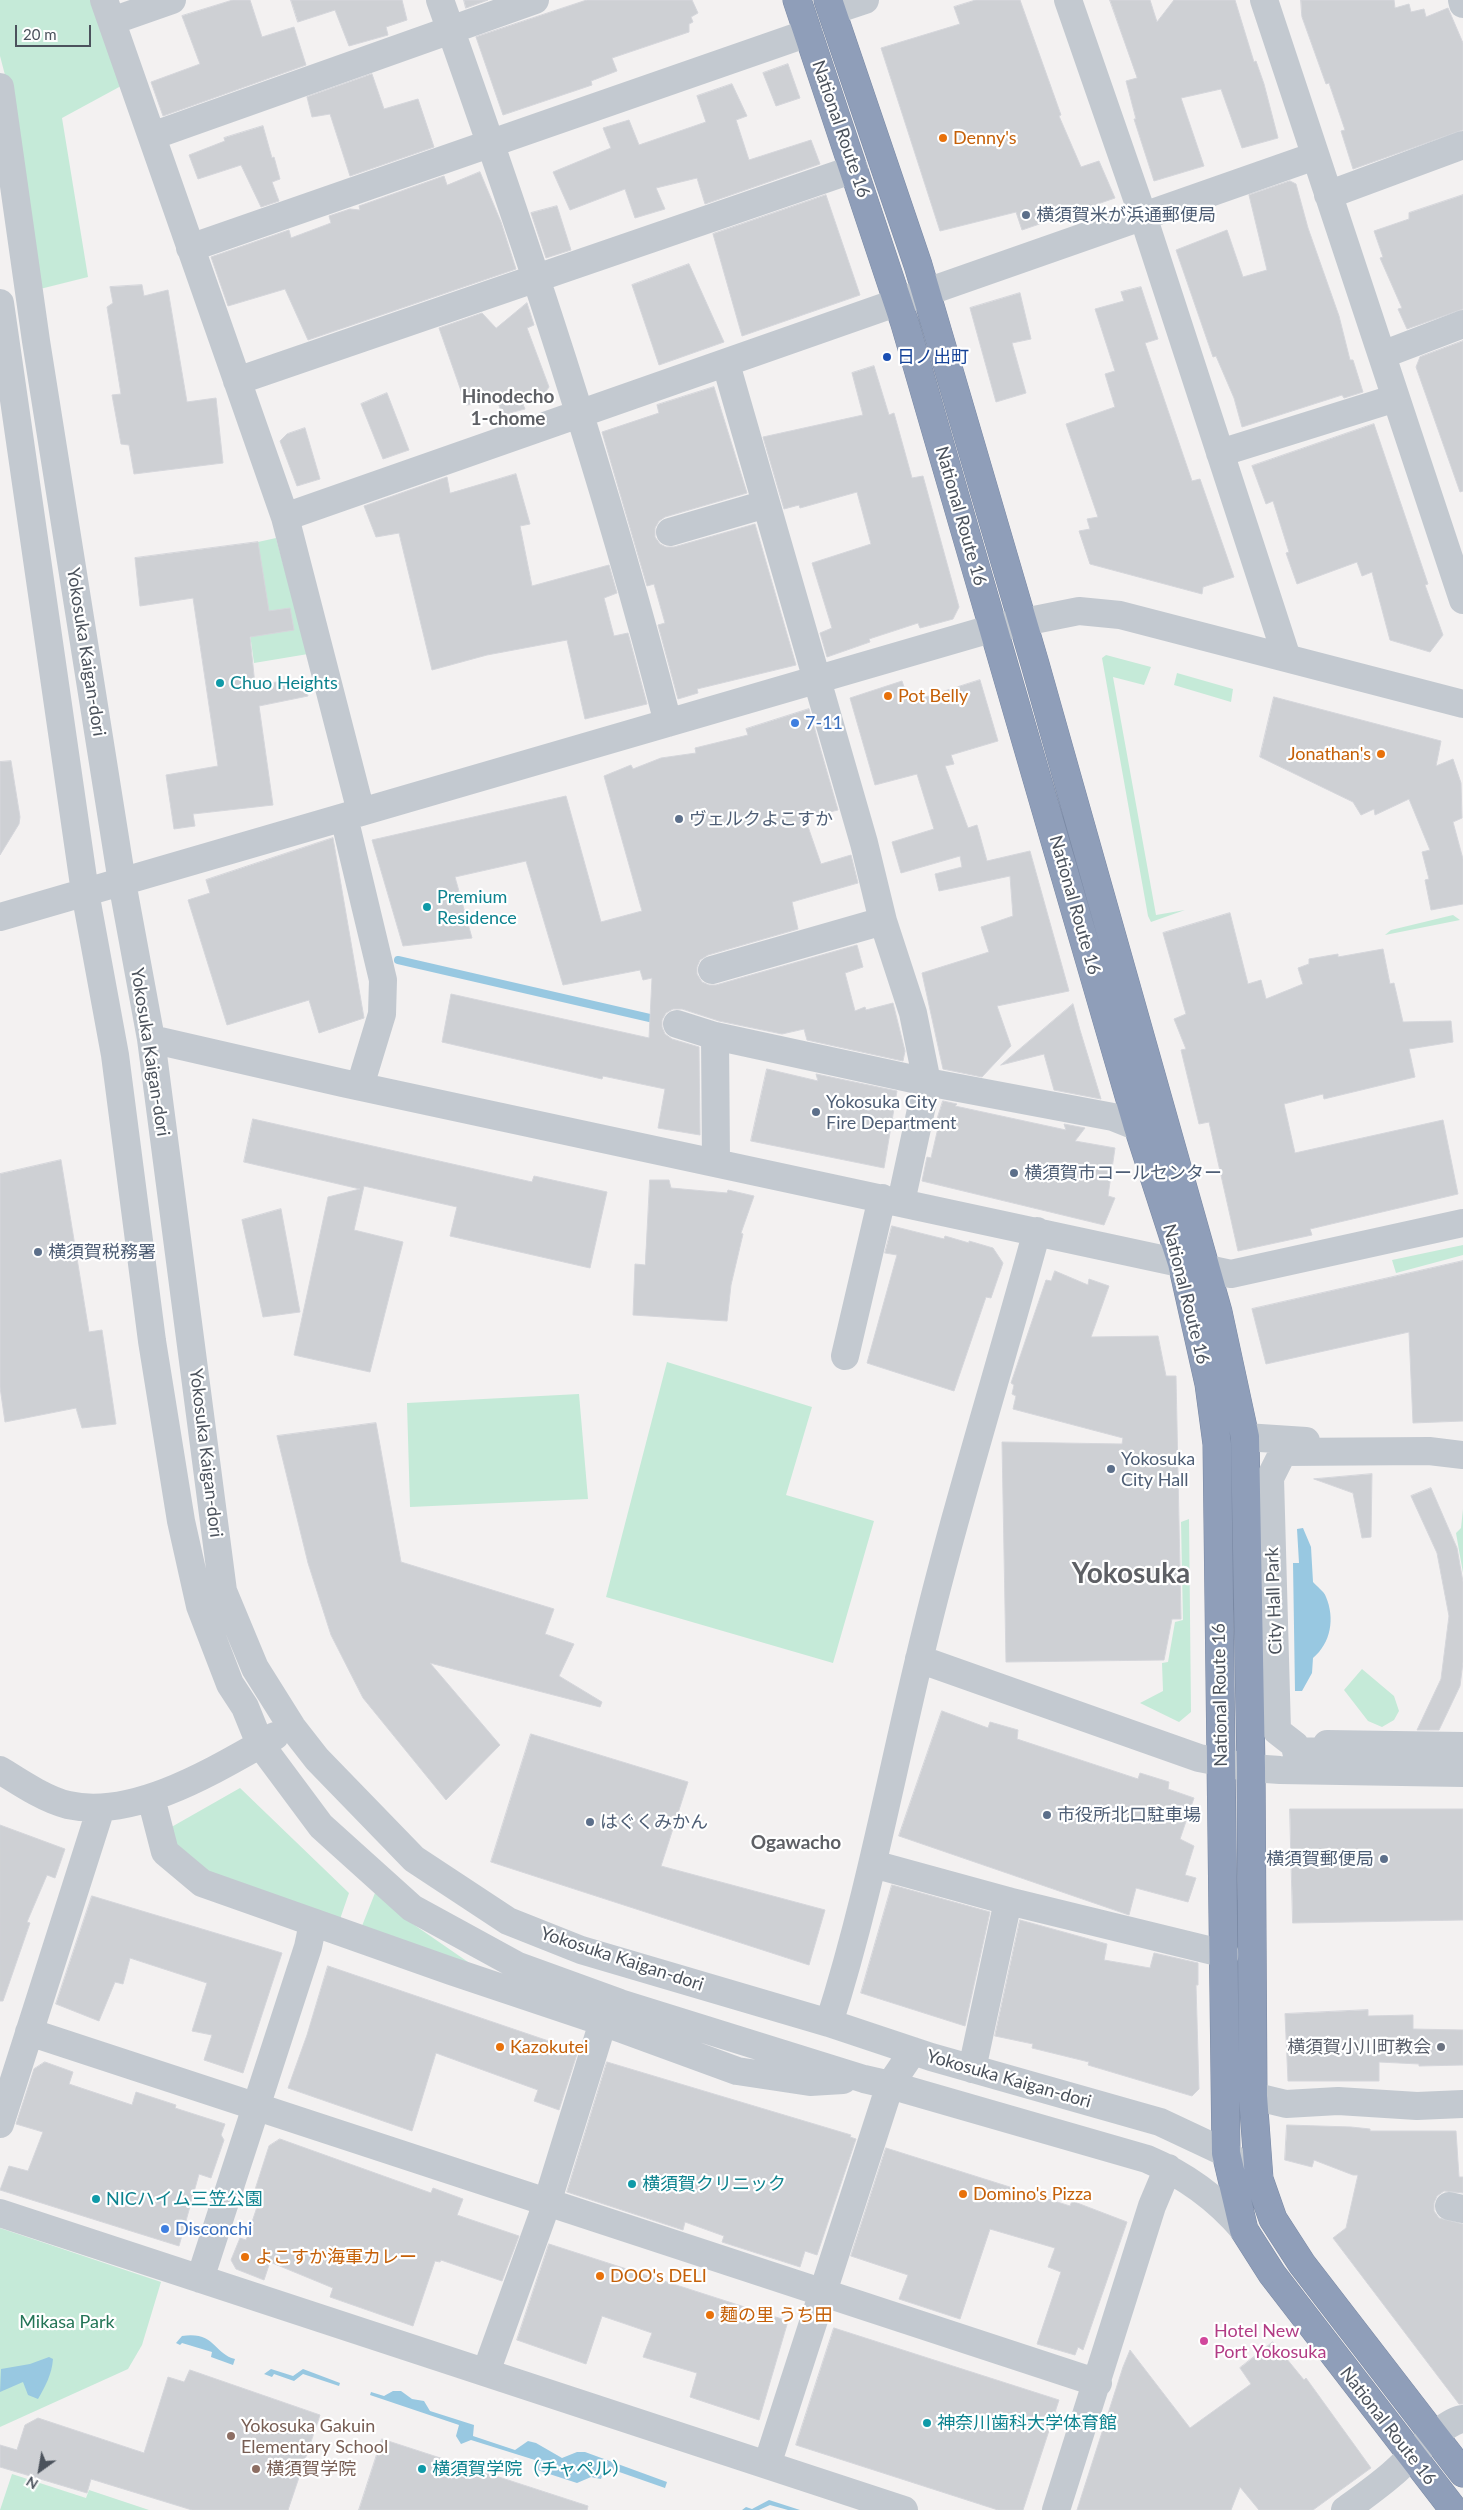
<!DOCTYPE html>
<html>
<head>
<meta charset="utf-8">
<style>
	body { margin:0 }
	#map { position:relative; width:1463px; height:2510px; overflow:hidden; background:#f3f1f1; font-family:Lato,sans-serif }
	canvas { display:block }
	.north { position:absolute; left:15px; top:2445px; width:50px; height:50px; -webkit-text-stroke:4px #fff; paint-order:stroke; rotate:212deg; font-size:14px; font-weight:700; line-height:20px; text-align:center; color:#4b525c }
	.north::after { content:''; display:block; margin:auto; width:18px; height:22px; background:#4b525c; clip-path:polygon(50% 0,100% 100%,50% 72%,0 100%) }
	.scale { position:absolute; left:15px; top:25px; width:76px; height:22px; box-sizing:border-box; border:2px solid #4b525c; border-top:0; padding-left:6px; font-size:15px; line-height:18px; white-space:nowrap; color:#4b525c; -webkit-text-stroke:4px #fff; paint-order:stroke }
</style>
</head>
<body>
<div id="map">
<canvas width="1463" height="2510"></canvas>
<div class="north">N</div>
<div class="scale">20 m</div>
</div>
<script>
const ctx = document.querySelector('canvas').getContext('2d');
ctx.lineJoin = 'round';
function fill(path, color) { ctx.fillStyle = color; ctx.fill(path, 'evenodd'); }
function stroke(path, color, width, dash) { ctx.strokeStyle = color; ctx.lineWidth = width; ctx.lineCap = dash ? 'butt' : 'round'; ctx.setLineDash(dash || []); ctx.stroke(path); }
function drawText(font, color, halo, rows, align = 'center') {
  ctx.font = font + ' Lato,"Noto Sans JP",sans-serif'; ctx.lineWidth = 4.5; ctx.setLineDash([]); ctx.textBaseline = 'middle'; ctx.strokeStyle = halo; ctx.fillStyle = color; for (const [text, x, y, turn = 0] of rows) {
    ctx.save(); ctx.translate(x, y); ctx.rotate((+turn || 0) * Math.PI / 180); ctx.textAlign = isNaN(turn) ? turn : align; if (halo) ctx.strokeText(text, 0, 0); ctx.fillText(text, 0, 0); ctx.restore();
  }
}
fill(new Path2D(`
	M0 0H92L121 86 62 118 88 277 40 289 5 75 0 56Z
	M276 538 308 654 254 663 244 591 258 542Z
	M1106 655 1151 667 1144 685 1113 677 1156 915 1185 910 1151 922 1148 916 1102 658Z
	M1177 673 1233 689 1231 702 1174 685Z
	M1453 915 1460 920 1385 935 1391 930Z
	M1463 1245V1255L1396 1273 1392 1260Z
	M667 1362 812 1407 786 1495 874 1521 833 1663 606 1597Z
	M579 1394 588 1499 410 1507 407 1403Z
	M1463 1509V1573L1456 1533 1461 1528Z
	M1189 1519 1191 1712 1179 1722 1140 1703 1163 1691 1162 1663 1168 1662 1175 1622 1183 1620 1181 1522Z
	M1362 1669 1394 1696 1399 1711 1394 1720 1382 1727 1368 1721 1344 1690Z
	M240 1788 349 1893 339 1922 201 1875 178 1854 168 1829Z
	M375 1893 410 1922 484 1973 360 1931Z
	M0 2228 161 2282 142 2345 128 2369 0 2427Z
	M12 2474 86 2498 89 2490 149 2510H0Z`), '#c5ead8');
fill(new Path2D(`
	M1303 1528 1311 1547 1313 1582C1317 1587 1324 1591 1326 1597 1335 1618 1331 1643 1313 1658L1312 1673 1302 1691H1295L1293 1563H1299L1297 1529Z
	M182 2336C215 2331 214 2354 235 2359L233 2365 211 2357 212 2352 182 2343 180 2345 176 2343Z
	M49 2357 53 2359C52 2374 45 2387 38 2399L28 2395 23 2382 0 2392 1 2369 30 2364Z
	M271 2369 293 2376 303 2369 340 2383 339 2386 303 2374 294 2381 274 2374 272 2377 264 2374Z
	M393 2391H401L412 2399 424 2401 430 2411 474 2425 473 2436 515 2450 528 2441 536 2443 562 2458 577 2452H585L667 2482 665 2488 605 2467 601 2479 591 2477 577 2483 534 2469 535 2460 471 2440 461 2444 456 2436 459 2425 370 2395 371 2392 384 2396Z
	M769 2500 800 2510H788L770 2505 759 2510H742L746 2507 752 2509Z`), '#98c8e1');
stroke(new Path2D(`
	M398 960 654 1019`), '#98c8e1', 8);
const building = new Path2D(`
	M233 0H250L262 37 294 27 306 65 163 116 151 82 200 64 182 16Z
	M291 0H402L407 20 386 27 388 35 349 46 335 10 298 22Z
	M464 0H488L466 8Z
	M587 0H692L698 13 691 17 693 22 689 24V32L612 58 617 71 591 81 592 85 503 115 476 37Z
	M976 0H1020L1061 115 1059 116 1081 167 1099 161 1115 198 1022 230 1016 212 940 231 881 48 960 24 954 7Z
	M1110 0H1150L1157 22 1174 0H1235L1254 62 1256 61 1264 84 1278 138 1242 148 1221 89 1181 98 1204 166 1154 181 1134 119H1136L1126 81 1137 78Z
	M1301 0H1394L1395 8 1409 4 1411 12 1424 9 1426 17 1448 8 1463 43V130L1353 169 1341 131 1345 130 1329 83 1326 84 1302 17Z
	M788 64 800 98 776 106 763 73Z
	M372 74 384 109 418 99 434 147 350 176 330 114 312 117 307 97Z
	M732 84 747 116 736 120 749 160 811 140 820 164 705 204 697 178 656 188 665 209 635 218 625 189 570 210 553 172 611 148 603 128 629 120 639 145 706 122 697 96Z
	M263 126 272 158 274 157 280 179 272 182 279 201 261 207 241 165 198 179 189 155 225 141 224 138Z
	M480 172 501 222 516 269 308 340 285 289 228 306 211 257 289 230 291 238 331 223 329 216 350 209 360 210 359 206 444 176 447 185Z
	M1290 181 1296 184 1308 228 1339 316 1350 360H1353L1363 392 1344 398 1342 395 1242 427 1234 398 1216 356 1213 357 1176 250 1227 230 1243 277 1267 270 1249 195Z
	M826 195 860 295 742 336 713 234Z
	M1463 195V309L1407 329 1398 309 1402 308 1380 258 1383 257 1374 231 1409 219V213Z
	M557 206 571 250 546 258 531 213Z
	M689 264 724 342 659 365 632 285Z
	M142 285 144 296 168 290 187 402 216 398 223 463 134 474 129 445 121 444 112 395 121 394 107 307 113 303 110 287Z
	M1141 287 1158 339 1145 343 1192 481 1200 479 1234 577 1203 587 1202 594 1090 564 1079 531 1090 529 1087 519 1098 517 1066 424 1115 407 1105 374 1115 371 1095 309 1124 301 1121 292Z
	M1020 293 1031 339 1012 343 1026 393 996 402 970 308Z
	M527 303 534 325 527 328 549 387 544 394 522 402 525 409 502 415 498 402 466 405 439 328 482 313 496 328Z
	M1463 341V491L1460 492 1416 367 1420 357Z
	M874 366 889 415 894 413 912 478 923 476 959 607 953 619 920 628 918 623 869 639 870 642 827 657 820 633 832 628 812 563 871 544 857 492 800 508 799 505 784 509 763 437 863 415 852 373Z
	M714 387 747 493 665 517 659 521 655 528V537L660 544 666 547H674L755 524 796 665 697 689 698 693 678 699 658 625 665 623 654 584 647 586 602 432 659 413 657 405Z
	M387 393 409 450 383 459 361 404Z
	M1374 424 1428 584 1425 585 1443 635 1430 652 1390 640 1372 572 1362 576 1357 562 1297 584 1286 553 1289 552 1273 501 1266 504 1252 466Z
	M305 428 320 479 297 486 280 441 287 434Z
	M516 474 530 524 520 526 532 586 609 565 617 593 604 598 614 636 628 633 647 704 585 719 567 640 487 655 432 670 399 533 376 537 364 506 447 477 450 493Z
	M258 542 269 611 290 608 294 630 250 637 255 685 304 678 308 696 259 706 273 805 193 814 195 826 174 829 166 775 218 766 193 598 140 606 135 558Z
	M980 680 998 741 951 755 954 764 945 766 968 828 977 825 987 861 1030 851 1069 991 997 1006 1011 1046 982 1077 943 1069 922 973 989 952 981 927 1013 916 1010 876 939 891 935 874 962 867 960 856 901 873 892 842 934 829 917 774 875 785 850 698 902 681 909 702Z
	M1274 697 1441 741 1436 766 1453 759 1461 783 1462 818 1453 822 1463 859V904L1431 910 1425 880 1429 879 1422 852 1430 850 1409 799 1375 815 1374 809 1361 815 1353 802 1260 757Z
	M809 709 838 810 805 818 821 864 851 855 858 883 792 902 798 929 708 955 700 960 697 967V974L702 982 709 985H716L857 945 863 967 845 973 855 1011 865 1007 866 1010 893 1003 905 1051 903 1061 807 1040 804 1029 782 1034 719 1021 682 1009H673L666 1013 662 1020V1027L665 1034 672 1039 699 1047 700 1135 658 1128 665 1089 603 1076 602 1079 442 1042 451 994 649 1038 652 978 643 980 640 970 563 985 526 861 455 877 472 938 403 946 372 840 566 796 601 922 642 911 604 776 631 765 633 769 661 758 696 753 695 748 748 735 746 729Z
	M11 761 20 817 19 824 0 855V762Z
	M333 838 364 1018 319 1033 309 1000 227 1025 188 900 210 893 206 880Z
	M1230 913 1248 984 1261 980 1266 999 1303 984 1298 968 1309 964V959L1338 954V957L1383 949 1390 984 1394 983 1403 1022 1451 1021 1453 1042 1409 1049 1415 1077 1324 1099 1323 1094 1284 1104 1295 1153 1443 1120 1458 1194 1310 1229 1312 1235 1238 1251 1209 1122 1199 1124 1181 1050 1186 1049 1174 1019 1186 1014 1163 933Z
	M1073 1004 1080 1030 1101 1099 1054 1090 1044 1054 1001 1065Z
	M767 1069 818 1081 816 1074 897 1091 884 1168 751 1141Z
	M943 1101 957 1104 955 1106 1066 1130 1064 1124 1085 1128 1075 1141 1115 1148 1108 1196 1115 1198 1104 1225 922 1181 927 1157 931 1158 938 1128 936 1127 934 1129Z
	M253 1119 532 1182 534 1176 607 1192 590 1268 450 1236 457 1207 364 1186 354 1230 403 1242 370 1372 294 1355 328 1197 360 1189 244 1162Z
	M61 1160 89 1332 102 1330 116 1424 82 1428 76 1408 5 1422 0 1387V1174Z
	M650 1180H669L671 1188 727 1193 728 1190 754 1196 741 1233 743 1234 731 1285 727 1321 633 1315 635 1264 645 1265Z
	M281 1209 300 1312 263 1317 242 1220Z
	M892 1226 944 1239 945 1236 969 1243V1241L993 1248 1003 1263 991 1298 986 1297 954 1391 867 1363 897 1255 885 1253Z
	M1463 1261V1421L1413 1423 1409 1332 1266 1364 1252 1309Z
	M1055 1271 1088 1285 1089 1279 1109 1286 1091 1337 1158 1336 1166 1376H1176L1181 1619H1172L1164 1660 1006 1662 1002 1442 1122 1444 1123 1438 1013 1409 1016 1396 1012 1394 1014 1385 1011 1383 1046 1280 1051 1281Z
	M376 1423 401 1562 554 1609 545 1634 574 1644 559 1676 602 1702 600 1707 430 1663 500 1745 446 1800 363 1698 331 1635 308 1563 277 1436Z
	M1372 1474 1371 1537 1362 1538 1353 1493 1314 1479Z
	M1431 1488 1457 1548 1463 1582V1662L1460 1686 1439 1730H1417L1441 1679 1449 1616 1437 1553 1411 1496Z
	M942 1711 988 1728 990 1722 1018 1730 1017 1739 1138 1779 1140 1773 1169 1782 1168 1789 1194 1798 1180 1839 1194 1846 1185 1875 1196 1878 1188 1902 1136 1888 1129 1915 899 1836Z
	M531 1734 688 1782 661 1866 825 1910 809 1965 491 1862Z
	M1290 1809H1463V1920L1293 1923Z
	M0 1825 65 1849 55 1878 47 1875 27 1922 30 1923 3 2001H0Z
	M892 1885 990 1912 965 2026 861 1993Z
	M92 1896 282 1953 243 2073 204 2060 212 2035 192 2031 207 1983 130 1958 123 1984 115 1982 99 2021 56 2004Z
	M1020 1920 1107 1944 1104 1960 1150 1968 1154 1953 1198 1963V1985H1196L1199 2089 1192 2096 1088 2065 1089 2062 1032 2048 1033 2044 995 2036Z
	M328 1966 578 2051 559 2110 534 2101 538 2090 436 2053 412 2131 288 2088 307 2035Z
	M1368 2010V2016L1413 2015V2029L1463 2030V2065L1419 2066V2064L1379 2062V2081H1288L1285 2014Z
	M45 2062 73 2072 69 2084 132 2105 136 2092 176 2105 175 2108 225 2124 221 2135 224 2140 211 2178 199 2174 179 2246 0 2190 9 2166 28 2171 43 2132 16 2124 34 2069Z
	M607 2062 851 2135 850 2137 856 2139 817 2255 805 2251 800 2267 722 2242 724 2236 685 2222 683 2230 567 2192Z
	M1287 2125 1351 2127 1370 2129V2131H1456L1459 2177H1463V2193L1444 2191 1437 2196 1434 2203V2211L1439 2218 1463 2224V2404H1459L1333 2238 1346 2228 1358 2175H1353L1314 2160 1312 2167 1285 2160Z
	M280 2139 431 2193 433 2188 463 2199 457 2215 519 2236 502 2281 441 2260 440 2262 435 2261 413 2326 330 2297 333 2288 270 2262 264 2280 236 2269 231 2260 240 2238 246 2240 259 2201 252 2199 269 2146Z
	M886 2148 1070 2206 1072 2201 1127 2222 1083 2350 1078 2347 1075 2355 1037 2344 1061 2272 1048 2267 1055 2248 990 2229 960 2319 899 2299 908 2275 851 2256Z
	M549 2244 788 2321 759 2420 690 2397 697 2373 643 2357 652 2333 602 2316 586 2364 517 2340Z
	M834 2328 1059 2400 1023 2510H998L796 2445Z
	M1273 2342 1304 2380 1306 2378 1371 2468 1313 2510H1259L1240 2487 1231 2510H1077L1123 2367 1130 2350 1190 2428 1251 2384 1240 2368Z
	M190 2370 320 2415 288 2510H192L91 2479 87 2493 0 2467V2445L17 2450 25 2425 38 2418 144 2453 168 2377 184 2382Z
	M382 2439 588 2506 587 2510H359Z`);
fill(building, '#ced0d4');
stroke(building, '#d5d6db', 1);
const highway = new Path2D(`
	M797 0 905 324 1138 1127 1182 1263 1209 1384 1217 1444 1226 2153 1244 2230 1272 2274 1454 2510
	M828 0 918 265 1035 664 1218 1312 1245 1437 1251 1768 1253 2096 1259 2179 1273 2219 1302 2264 1463 2473`);
stroke(highway, '#7a89a4', 29);
stroke(new Path2D(`
	M104 0 285 517 361 812
	M440 0C525 238 605 478 668 723
	M1068 0 1143 216 1287 658
	M1264 0 1463 600
	M1462 0 1463 4
	M832 11 865 0
	M112 21 172 0
	M0 87 36 341 122 882 151 1039 223 1591 255 1668 292 1727 317 1759 414 1859 508 1921 581 1950 829 2023 931 2057 1160 2122 1226 2153 1259 2179
	M152 136 535 0
	M1328 195 1463 145
	M190 248 808 33
	M0 303 85 892 115 1055 152 1341 181 1521 200 1606 230 1684 245 1707 260 1744 321 1826 412 1908 518 1966 620 2003 864 2079 890 2085 1147 2159C1185 2175 1217 2198 1244 2230
	M1382 355 1463 324
	M726 364 864 843 883 921 913 1013 927 1082 901 1202
	M237 381 854 169
	M1220 453 1396 398
	M285 517C629 398 971 275 1315 156
	M670 532 766 504
	M344 817 383 980 382 1014 360 1086
	M0 917 994 628 1079 611 1120 615 1463 704
	M712 970 883 921
	M677 1024 715 1036 927 1082 1113 1117 1138 1127
	M715 1036 716 1162
	M151 1039 343 1083 1231 1274 1463 1223
	M845 1356 882 1198
	M1245 1437 1306 1441
	M1463 1455 1429 1451 1283 1452 1270 1478 1277 1731 1295 1745 1296 1751 1327 1752V1744L1463 1746
	M919 1659 1199 1758 1251 1768 1280 1770 1463 1773
	M0 1770C19 1782 46 1800 68 1805 136 1820 218 1768 275 1736
	M151 1798 165 1852 202 1883 451 1971 603 2022 737 2071 810 2082 843 2080
	M873 1864 1008 1901 1225 1954
	M829 2023C867 1904 890 1781 919 1660 953 1516 998 1374 1037 1231
	M29 2032 1098 2383
	M972 2069 1008 1901
	M1253 2096 1286 2104 1338 2101 1417 2106 1463 2104
	M0 2124 101 1808
	M1449 2206 1463 2209
	M0 2213 904 2510
	M200 2279 308 1947 313 1923
	M486 2372 547 2203 603 2022
	M767 2465 890 2085 913 2051
	M1056 2510 1152 2206 1168 2168
	M1345 2510C1360 2499 1376 2488 1391 2475 1407 2462 1443 2421 1463 2419`), '#c3c9d0', 28);
stroke(highway, '#8f9eb9', 28);
for (const [x, y, r, color] of [
	[943,138,5,"#e8710a"],
	[1026,215,5,"#5c6f8a"],
	[887,357,5,"#1a4fb4"],
	[220,683,5,"#0f9aa8"],
	[888,696,5,"#e8710a"],
	[795,723,5,"#3f7fe0"],
	[1381,754,5,"#e8710a"],
	[679,819,5,"#5c6f8a"],
	[427,907,5,"#0f9aa8"],
	[816,1112,5,"#5c6f8a"],
	[1014,1173,5,"#5c6f8a"],
	[38,1252,5,"#5c6f8a"],
	[1111,1469,5,"#5c6f8a"],
	[1047,1815,5,"#5c6f8a"],
	[590,1822,5,"#5c6f8a"],
	[1384,1859,5,"#5c6f8a"],
	[500,2047,5,"#e8710a"],
	[1441,2047,5,"#6b7280"],
	[632,2184,5,"#0f9aa8"],
	[963,2194,5,"#e8710a"],
	[96,2199,5,"#0f9aa8"],
	[165,2229,5,"#3f7fe0"],
	[245,2257,5,"#e8710a"],
	[600,2276,5,"#e8710a"],
	[710,2315,5,"#e8710a"],
	[1204,2341,5,"#d1479c"],
	[927,2423,5,"#0f9aa8"],
	[231,2436,5,"#8d6e63"],
	[256,2469,5,"#8d6e63"],
	[422,2469,5,"#0f9aa8"]
]) { const dot = new Path2D(); dot.arc(x, y, r, 0, 2 * Math.PI); ctx.fillStyle = color; ctx.fill(dot); stroke(dot, '#fff', 2); }
drawText('18px', '#4b525c', '#fff', [
	["National Route 16",841,129,71],
	["National Route 16",961,516,74],
	["Yokosuka Kaigan-dori",86,652,81],
	["National Route 16",1075,905,74],
	["Yokosuka Kaigan-dori",150,1052,81],
	["National Route 16",1186,1294,76],
	["Yokosuka Kaigan-dori",206,1453,83],
	["City Hall Park",1274,1601,-92],
	["National Route 16",1220,1695,-91],
	["Yokosuka Kaigan-dori",622,1959,18],
	["Yokosuka Kaigan-dori",1009,2079,16],
	["National Route 16",1388,2426,52]
]);
drawText('18px', '#c56008', '#fff', [
	["Denny's",953,138],
	["Pot Belly",898,696],
	["Jonathan's",1371,754,"right"],
	["Kazokutei",510,2047],
	["Domino's Pizza",973,2194],
	["よこすか海軍カレー",255,2257],
	["DOO's DELI",610,2276],
	["麺の里 うち田",720,2315]
], 'left');
drawText('18px', '#4e5e75', '#fff', [
	["横須賀米が浜通郵便局",1036,215],
	["ヴェルクよこすか",689,819],
	["Yokosuka City",826,1102],
	["Fire Department",826,1123],
	["横須賀市コールセンター",1024,1173],
	["横須賀税務署",48,1252],
	["Yokosuka",1121,1459],
	["City Hall",1121,1480],
	["市役所北口駐車場",1057,1815],
	["はぐくみかん",600,1822],
	["横須賀郵便局",1374,1859,"right"]
], 'left');
drawText('18px', '#164399', '#fff', [
	["日ノ出町",897,357]
], 'left');
drawText('18px', '#0d838f', '#fff', [
	["Chuo Heights",230,683],
	["Premium",437,897],
	["Residence",437,918],
	["横須賀クリニック",642,2184],
	["NICハイム三笠公園",106,2199],
	["神奈川歯科大学体育館",937,2423],
	["横須賀学院（チャペル）",432,2469]
], 'left');
drawText('18px', '#366cbe', '#fff', [
	["7-11",805,723],
	["Disconchi",175,2229]
], 'left');
drawText('18px', '#5b616d', '#fff', [
	["横須賀小川町教会",1431,2047]
], 'right');
drawText('18px', '#247557', '#fff', [
	["Mikasa Park",67,2322]
]);
drawText('18px', '#b23c85', '#fff', [
	["Hotel New",1214,2331],
	["Port Yokosuka",1214,2352]
], 'left');
drawText('18px', '#785e54', '#fff', [
	["Yokosuka Gakuin",241,2426],
	["Elementary School",241,2447],
	["横須賀学院",266,2469]
], 'left');
drawText('bold 19px', '#5e6065', '#fff', [
	["Hinodecho",508,397],
	["1-chome",508,419],
	["Ogawacho",796,1843]
]);
drawText('bold 28px', '#5e6065', '#fff', [
	["Yokosuka",1131,1574]
]);
</script>
</body>
</html>
